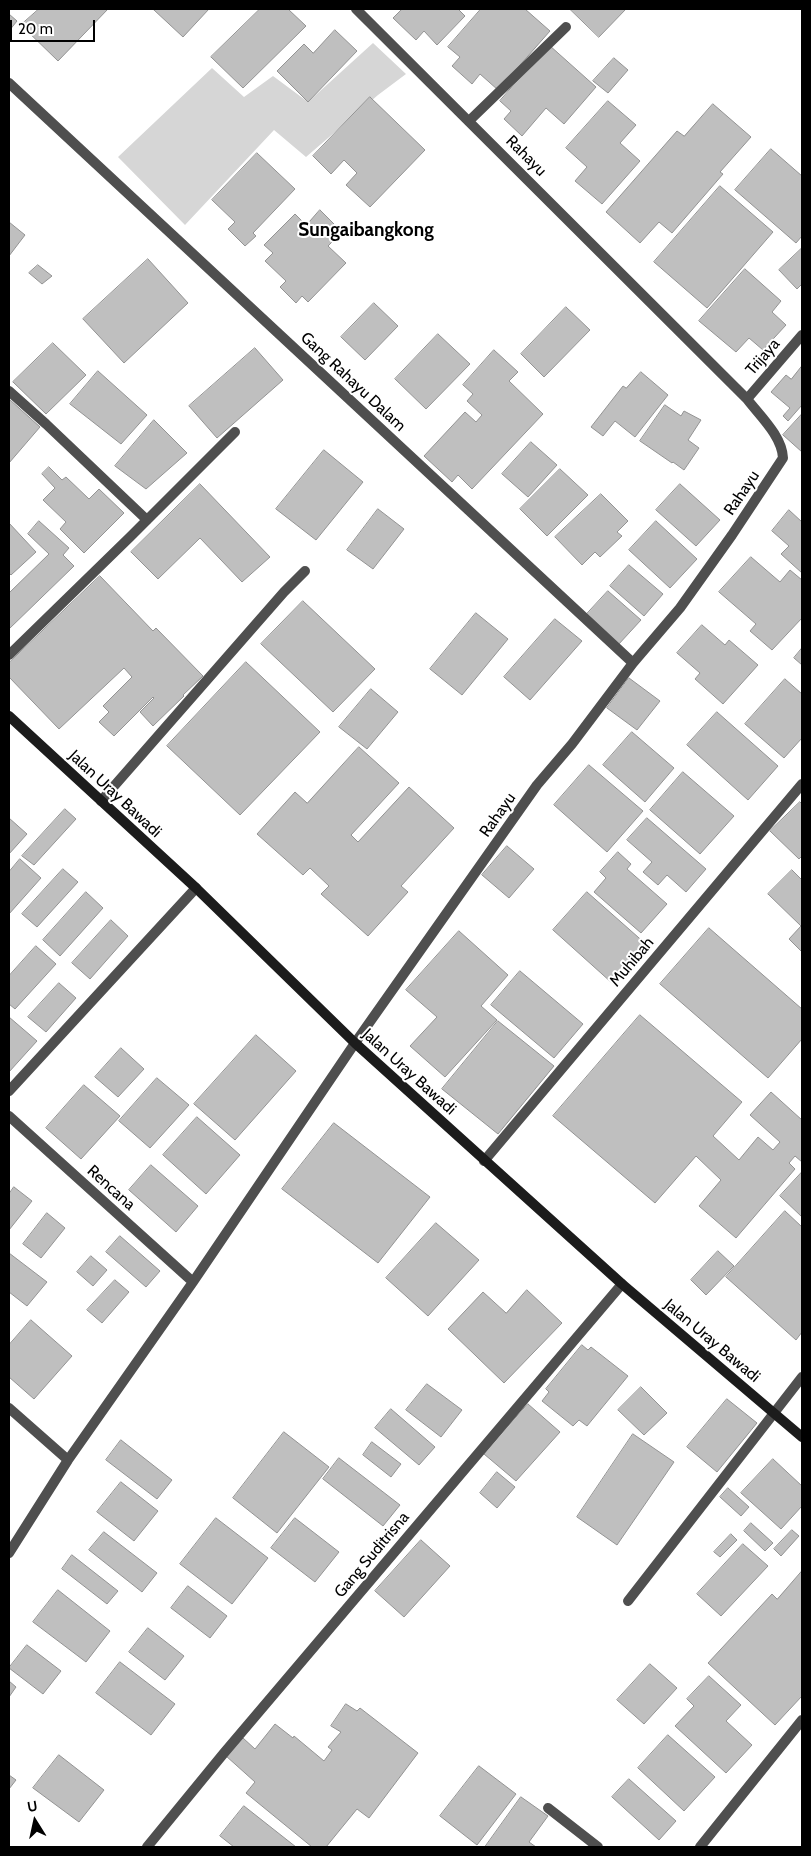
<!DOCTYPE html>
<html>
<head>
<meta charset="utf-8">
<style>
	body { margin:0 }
	#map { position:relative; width:811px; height:1856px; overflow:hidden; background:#fff; font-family:Cabin,sans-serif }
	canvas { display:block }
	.frame { position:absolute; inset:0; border:10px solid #000; pointer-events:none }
	.north { position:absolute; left:10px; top:1796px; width:50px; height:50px; -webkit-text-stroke:4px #fff; paint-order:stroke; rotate:350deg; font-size:14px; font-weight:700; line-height:20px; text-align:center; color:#000 }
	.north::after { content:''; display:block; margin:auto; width:18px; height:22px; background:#000; clip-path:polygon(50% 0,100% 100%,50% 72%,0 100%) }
	.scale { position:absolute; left:10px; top:20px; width:85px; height:22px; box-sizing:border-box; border:2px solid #000; border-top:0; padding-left:6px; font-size:15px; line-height:18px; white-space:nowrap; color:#000; -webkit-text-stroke:4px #fff; paint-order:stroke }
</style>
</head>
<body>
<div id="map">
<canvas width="811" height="1856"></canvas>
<div class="frame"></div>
<div class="north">U</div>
<div class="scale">20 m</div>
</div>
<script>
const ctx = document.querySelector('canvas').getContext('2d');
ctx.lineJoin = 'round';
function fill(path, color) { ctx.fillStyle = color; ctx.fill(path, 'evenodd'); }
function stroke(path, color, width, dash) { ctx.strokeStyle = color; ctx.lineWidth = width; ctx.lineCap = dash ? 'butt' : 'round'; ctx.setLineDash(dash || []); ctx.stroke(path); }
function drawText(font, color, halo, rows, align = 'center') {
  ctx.font = font + ' Cabin,sans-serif'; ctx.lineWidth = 4; ctx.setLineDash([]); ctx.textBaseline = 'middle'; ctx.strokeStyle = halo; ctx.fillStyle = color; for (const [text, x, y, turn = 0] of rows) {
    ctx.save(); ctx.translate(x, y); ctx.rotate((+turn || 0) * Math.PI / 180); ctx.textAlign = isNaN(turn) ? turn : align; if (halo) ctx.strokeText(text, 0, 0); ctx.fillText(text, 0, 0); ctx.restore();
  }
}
fill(new Path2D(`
	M373 43 406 74 378 95 306 157 274 130 185 225 118 157 212 68 244 97 273 76 308 102Z`), '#d6d6d6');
const building = new Path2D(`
	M39 9H108L58 61 21 25Z
	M155 9H209L183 37 154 10Z
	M260 9H288L306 26 243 88 211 57Z
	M400 9H458L465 16 437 45 424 31 416 40 393 18 401 10Z
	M481 9H525L550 31 498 90 480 74 472 84 452 66 460 57 448 47Z
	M570 9H626L599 37Z
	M9 14 17 21 9 31Z
	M335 30 357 51 308 102 277 71 304 44 313 53Z
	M549 45 596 87 564 124 546 108 522 136 504 119 511 111 500 101Z
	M614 58 628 70 608 93 593 81Z
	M370 97 425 150 370 207 346 185 357 173 344 160 331 174 313 156Z
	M608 101 636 125 620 143 640 161 602 204 575 181 587 167 566 148Z
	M713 104 751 137 720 172 723 174 672 233 659 222 640 243 606 212 677 131 684 136Z
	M771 149 802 176V236L796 243 735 190Z
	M257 153 295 189 253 233 256 236 245 246 228 229 235 222 212 200Z
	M720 186 773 232 707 308 654 262Z
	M320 210 342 232 328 246 346 263 308 302 302 296 296 303 280 287 286 281 265 261 273 253 264 245 295 214 306 225Z
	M9 222 25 235 9 256Z
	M802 248V284L797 289 779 270Z
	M148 259 188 303 124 363 83 319Z
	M38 265 52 276 42 284 29 273Z
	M745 269 781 301 772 312 786 325 763 350 749 338 736 352 699 321Z
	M374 303 398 326 365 360 341 337Z
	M566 307 590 330 544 377 521 354Z
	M438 334 470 364 426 409 395 379Z
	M53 343 86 375 46 414 13 382Z
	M255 348 283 380 217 438 189 406Z
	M494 350 518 372 509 381 543 414 472 489 458 475 452 482 424 456 465 412 476 422 482 415 467 401 473 394 463 385Z
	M802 366V405L788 421 783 416 790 408 771 392 786 375 791 379Z
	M98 371 147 415 121 444 70 404Z
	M641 372 668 395 635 437 615 421 603 436 591 427 623 386 626 388Z
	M9 399 40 427 9 463Z
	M665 405 681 416 684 411 701 420 688 440 699 448 684 470 673 462 672 463 640 441Z
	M802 414V452L783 435Z
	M154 420 187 453 146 489 115 466Z
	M531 442 557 465 528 497 502 474Z
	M324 450 363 482 316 540 276 509Z
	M49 467 62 480 66 477 89 499 99 489 124 513 84 553 60 529 66 522 43 500 55 488 42 474Z
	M560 469 588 495 547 536 520 509Z
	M200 484 270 557 242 582 200 538 158 579 131 552Z
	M680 484 720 520 696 546 656 510Z
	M601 494 628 521 617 532 622 536 600 557 595 552 582 565 555 537Z
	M378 509 404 529 373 569 347 550Z
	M789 510 802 522V573L781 554 789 546 772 531Z
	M39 521 69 548 63 555 74 566 9 629V593L49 554 28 534Z
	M656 521 697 559 670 588 629 550Z
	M9 523 36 552 11 575 9 573Z
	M751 557 780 582 790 570 802 580V618L772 650 750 631 756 624 719 592Z
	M629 565 663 594 644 616 610 586Z
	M100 576 153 631 156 628 203 676 183 695 184 696 153 726 140 712 154 698 153 697 114 736 99 722 109 712 103 706 132 677 124 668 59 729 9 677V663Z
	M608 591 641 620 618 645 585 616Z
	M303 601 375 669 333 712 261 644Z
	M476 613 508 639 462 695 430 669Z
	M555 619 582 641 530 700 504 677Z
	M702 625 725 645 729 640 758 665 723 704 695 679 700 673 677 653Z
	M802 648V665L794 658Z
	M246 662 320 732 240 815 167 746Z
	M629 678 660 701 637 730 607 708Z
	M785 679 802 694V738L784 758 745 724Z
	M371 689 398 712 367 749 339 727Z
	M717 712 778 766 748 800 687 745Z
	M632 732 674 768 645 802 603 765Z
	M359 747 399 783 351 835 358 842 409 787 454 828 401 886 408 892 368 936 321 894 329 886 310 868 303 875 257 834 295 792 307 803Z
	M589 765 643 811 607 852 554 805Z
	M683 772 734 816 700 854 650 810Z
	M800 802 802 804V856L799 859 770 831Z
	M65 809 76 819 34 865 22 856Z
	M9 818 27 834 9 854Z
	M647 818 706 869 686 892 667 875 658 885 643 872 652 862 627 840Z
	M507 846 534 869 509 898 482 875Z
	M618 852 631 864 627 869 667 904 641 933 594 892 606 878 600 872Z
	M20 859 41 878 9 914V872Z
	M63 869 78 882 37 927 22 914Z
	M792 870 802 880V952L789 939 801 926 768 894Z
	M86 892 103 908 60 956 43 940Z
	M587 892 647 945 612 983 553 930Z
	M111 920 128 936 90 979 72 963Z
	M709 928 802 1009V1039L768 1078 660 984Z
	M459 931 508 975 481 1006 497 1020 445 1077 410 1046 437 1017 406 990Z
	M36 946 56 964 15 1009 9 1004V976Z
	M520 971 583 1024 554 1058 491 1005Z
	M59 983 76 998 46 1032 28 1017Z
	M640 1015 742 1102 713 1136 739 1160 758 1137 773 1150 780 1142 750 1115 771 1092 802 1120V1162L795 1156 789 1163 795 1169 736 1238 699 1206 721 1180 696 1156 655 1203 553 1116Z
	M9 1017 37 1041 9 1072Z
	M498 1021 554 1066 498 1134 442 1089Z
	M256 1035 296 1071 235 1140 194 1104Z
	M121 1048 144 1069 118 1097 95 1077Z
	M157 1078 189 1105 150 1148 119 1121Z
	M84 1085 120 1116 81 1159 46 1128Z
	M197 1117 240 1155 206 1194 163 1155Z
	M334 1123 430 1197 378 1263 282 1189Z
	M151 1165 198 1206 176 1232 129 1190Z
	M802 1172V1217L780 1196Z
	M14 1187 32 1201 9 1230V1194Z
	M785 1211 802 1227V1332L796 1340 726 1277Z
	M47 1213 65 1228 41 1258 23 1244Z
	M436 1223 479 1260 428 1316 386 1278Z
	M120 1236 160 1271 146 1287 106 1252Z
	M718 1251 734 1266 706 1295 691 1280Z
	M9 1253 47 1282 27 1306 9 1292Z
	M91 1256 107 1270 93 1286 77 1272Z
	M115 1280 129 1292 102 1323 87 1310Z
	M527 1290 562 1323 504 1383 448 1329 483 1292 506 1313Z
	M31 1320 72 1356 34 1399 9 1377V1345Z
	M582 1345 588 1350 591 1347 628 1376 587 1426 579 1420 573 1426 542 1401 549 1392 546 1389Z
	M427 1384 462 1410 441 1437 406 1410Z
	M641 1387 667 1413 644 1435 618 1410Z
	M727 1399 757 1423 717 1472 687 1447Z
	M528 1404 560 1432 516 1481 484 1454Z
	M391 1409 435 1447 419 1465 375 1428Z
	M284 1432 329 1467 277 1533 233 1498Z
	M633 1434 674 1462 617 1545 577 1517Z
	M121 1440 172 1480 157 1499 106 1460Z
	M372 1442 401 1464 391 1477 363 1455Z
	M339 1458 400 1505 383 1526 323 1479Z
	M773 1459 802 1486V1506L781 1529 741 1493Z
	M497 1472 515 1487 497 1508 480 1493Z
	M121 1482 158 1511 134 1541 97 1512Z
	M728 1488 749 1507 741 1516 720 1497Z
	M216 1518 268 1558 232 1604 180 1564Z
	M295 1518 339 1552 315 1582 271 1548Z
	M751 1523 773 1543 765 1551 744 1531Z
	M792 1530 799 1536 781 1556 774 1549Z
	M104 1532 157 1573 142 1592 89 1550Z
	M731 1534 737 1540 720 1557 714 1552Z
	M421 1540 450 1566 404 1617 375 1591Z
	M743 1544 768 1566 721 1616 697 1594Z
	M72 1555 118 1591 107 1604 62 1569Z
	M802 1571V1696L775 1725 708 1663 772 1594 777 1599Z
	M188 1586 227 1616 210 1638 171 1608Z
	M58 1590 110 1631 86 1662 33 1622Z
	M148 1628 184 1656 165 1680 129 1652Z
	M27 1645 61 1671 43 1694 9 1668Z
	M120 1662 175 1704 151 1735 96 1693Z
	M650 1664 677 1688 644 1724 617 1700Z
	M709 1676 741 1705 726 1721 752 1745 726 1773 675 1726 694 1706 687 1699Z
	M9 1681 16 1687 9 1697Z
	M346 1704 357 1711 360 1708 418 1753 369 1818 357 1809 326 1847H312L246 1793 255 1782 226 1756 243 1738 255 1749 275 1724 293 1738 294 1736 324 1761 332 1750 328 1747 341 1732 331 1726Z
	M668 1735 715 1777 684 1811 638 1768Z
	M59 1755 104 1790 79 1822 33 1788Z
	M479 1766 516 1794 477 1845 440 1816Z
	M9 1775 16 1780 9 1789Z
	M629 1779 676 1821 659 1840 612 1797Z
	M521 1797 548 1816 529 1842 536 1847H485Z
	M244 1806 296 1847H234L220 1836Z`);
fill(building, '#bfbfbf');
stroke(building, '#939393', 1);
stroke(new Path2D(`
	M9 83 633 663
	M469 121 566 27
	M9 391 46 424 147 520
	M747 399 802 335
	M9 655 130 537 235 432
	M101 801 284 592 305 571
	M9 1091 196 888
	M9 1116 193 1282
	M484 1161 802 784
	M9 1408 68 1460
	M9 1553 68 1460 193 1282 355 1043 537 785 572 744 633 663 680 608 732 535 783 458C782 436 760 416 747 399L356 9
	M628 1601 802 1377
	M548 1808 598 1847
	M147 1847 224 1753 622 1284
	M700 1847 802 1720`), '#4f4f4f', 10);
stroke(new Path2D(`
	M9 716 196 888 355 1043 622 1284 802 1437`), '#1c1c1c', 10);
drawText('16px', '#000', '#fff', [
	["Rahayu",526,156,45],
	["Trijaya",763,357,-49],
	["Gang Rahayu Dalam",353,382,43],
	["Rahayu",742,493,-56],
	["Jalan Uray Bawadi",115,794,43],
	["Rahayu",498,815,-55],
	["Muhibah",632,962,-50],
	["Jalan Uray Bawadi",409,1072,42],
	["Rencana",111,1188,42],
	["Jalan Uray Bawadi",712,1341,40],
	["Gang Suditrisna",372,1555,-50]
]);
drawText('bold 19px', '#000', '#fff', [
	["Sungaibangkong",366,230]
]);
</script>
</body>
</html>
